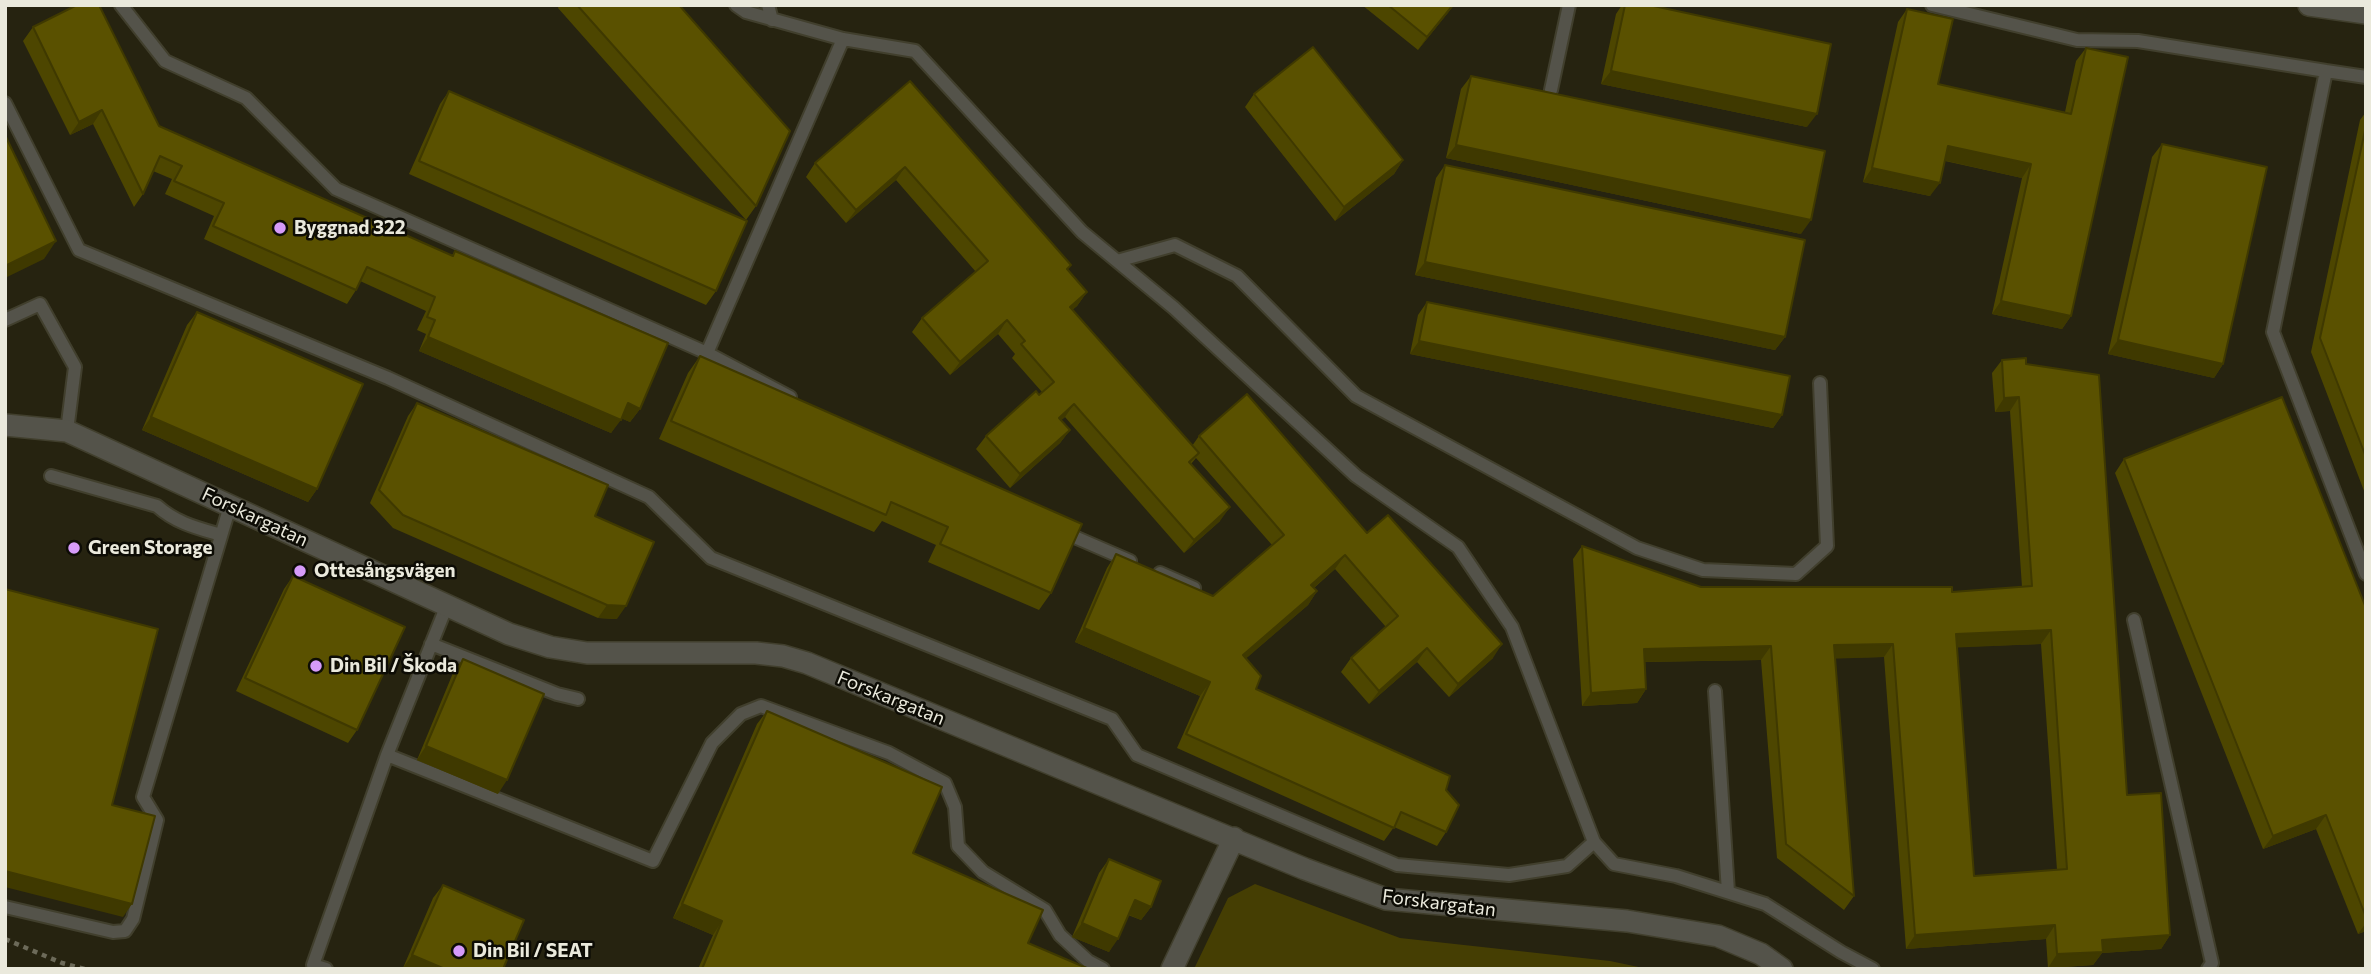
<!DOCTYPE html>
<html>
<head>
<meta charset="utf-8">
<style>
	body { margin:0 }
	#map { position:relative; width:2371px; height:974px; overflow:hidden; background:#262310; font-family:Commissioner,sans-serif }
	canvas { display:block }
	.frame { position:absolute; inset:0; border:7px solid #eae9dc; pointer-events:none }
</style>
</head>
<body>
<div id="map">
<canvas width="2371" height="974"></canvas>
<div class="frame"></div>
</div>
<script>
const ctx = document.querySelector('canvas').getContext('2d');
ctx.lineJoin = 'round';
function fill(path, color) { ctx.fillStyle = color; ctx.fill(path, 'evenodd'); }
function stroke(path, color, width, dash) { ctx.strokeStyle = color; ctx.lineWidth = width; ctx.lineCap = dash ? 'butt' : 'round'; ctx.setLineDash(dash || []); ctx.stroke(path); }
function drawText(font, color, halo, rows, align = 'center') {
  ctx.font = font + ' Commissioner,sans-serif'; ctx.lineWidth = 5; ctx.setLineDash([]); ctx.textBaseline = 'middle'; ctx.strokeStyle = halo; ctx.fillStyle = color; for (const [text, x, y, turn = 0] of rows) {
    ctx.save(); ctx.translate(x, y); ctx.rotate((+turn || 0) * Math.PI / 180); ctx.textAlign = isNaN(turn) ? turn : align; if (halo) ctx.strokeText(text, 0, 0); ctx.fillText(text, 0, 0); ctx.restore();
  }
}
fill(new Path2D(`
	M1255 884 1400 938 1610 961 1648 969H1194L1228 898Z`), '#453e03');
const service = new Path2D(`
	M121 5 165 61 246 98 336 189 707 353 790 397
	M736 5 746 12 843 39 915 51 1082 232 1174 308 1356 476 1458 547 1512 627 1594 842
	M768 5 772 20
	M1932 5 2077 40 2138 41 2326 71 2273 332 2366 574
	M2326 71 2366 77
	M1551 90 1569 5
	M5 103 79 250 388 378 649 497 711 558 1112 719 1137 755 1397 865 1509 875 1567 866 1594 842 1614 864 1676 876 1765 904 1841 952 1873 969
	M1117 261 1175 245 1237 276 1356 396 1637 548 1703 570 1796 574 1827 546 1820 383
	M5 320 40 304 75 367 67 431
	M707 353 843 39
	M51 476 157 506C176 523 197 528 221 535
	M1063 532 1130 561
	M1160 573 1194 588
	M2134 620 2212 963 2208 969
	M431 644 557 694 578 699
	M1715 691 1728 892
	M387 755 653 861 712 743 741 714 761 706 889 753 945 783 955 807 958 846 983 872 1045 910 1060 935 1088 961 1103 969
	M5 907 113 932 125 931 133 919 157 820 143 797 230 506
	M326 969 313 965 387 755 447 605`);
const minor = new Path2D(`
	M2309 5 2366 13
	M5 425 67 431 509 634 550 647 587 653H756L783 656 807 663 1305 869 1386 899 1627 921 1718 936 1761 954 1782 969
	M1172 969 1234 838`);
stroke(service, '#413f2d', 16);
stroke(minor, '#413f2d', 24);
stroke(new Path2D(`
	M5 939 62 963 85 969`), '#6c6a59', 4.5, [5, 5]);
stroke(service, '#54534a', 12);
stroke(minor, '#54534a', 21);
fill(new Path2D(`
	M559 5H679L756 206 746 220 558 8Z
	M1362 5H1454L1418 50Z
	M1622 5H1649L1807 127 1601 84 1616 14Z
	M1907 9 1938 84 2065 112 2076 61 2086 48 2071 316 2062 329 1992 314 2022 178 1945 161 1930 196 1863 182 1898 22Z
	M33 27 159 126 452 255 455 251 640 409 630 422 621 418 611 433 419 351 426 334 417 330 426 311 360 281 356 290 347 304 204 239 214 216 165 194 172 179 153 171 143 194 134 207 93 124 70 135 23 41Z
	M1471 76 1801 234 1446 158 1461 89Z
	M910 81 1087 292 1077 306 1072 310 1192 446 1199 436 1367 533 1493 658 1449 697 1417 662 1369 704 1341 672 1351 658 1386 627 1335 569 1314 588 1317 591 1308 605 1246 658 1256 689 1446 790V832L1437 846 1394 827 1384 841 1177 748 1200 696 1075 642 1107 568 1116 554 1213 596 1272 545 1196 458 1191 464 1220 521 1184 553 1065 417 1061 420 1070 430 1060 443 1010 488 976 449 986 436 1042 392 1012 358 1015 354 998 334 950 375 912 332 922 318 976 272 896 180 846 223 806 177 815 163Z
	M449 91 716 291 706 305 409 174 440 104Z
	M1254 94 1403 160 1394 174 1335 221 1245 107Z
	M2366 112V496L2311 352 2360 120Z
	M2162 144 2223 364 2214 378 2108 354 2152 157Z
	M1445 165 1785 337 1775 350 1415 275 1436 178Z
	M1427 302 1782 415 1773 428 1410 354 1418 315Z
	M197 312 317 489 308 502 142 430 187 325Z
	M700 356 1051 593 1039 610 928 562 936 545 882 521 874 532 659 439 688 373Z
	M2002 360 2026 364 2127 795 2170 935 2161 949 2102 953 2093 965 2048 968 2046 939 1906 949 1884 657 1835 658 1854 896 1844 910 1777 858 1761 660 1645 662 1646 689 1637 703 1582 706 1573 559 1582 546 1701 587 1952 592 2022 587 2010 411 1995 412 1992 373ZM2041 644 2057 870 1974 876 1957 647Z
	M417 403 595 516 617 619 598 618 393 528 370 503 408 416Z
	M2124 459 2366 608V931L2358 934 2316 829 2263 849 2115 473Z
	M293 576 357 730 348 743 236 691 284 589Z
	M463 659 498 794 417 760 453 673Z
	M767 711 913 853 1028 943 1089 969H698L713 935 673 918 757 724Z
	M1109 859 1151 907 1141 920 1128 915 1109 952 1072 937 1099 873Z
	M443 885 524 920 403 968 433 898Z`), '#4d4600');
fill(new Path2D(`
	M1453 5H1454L1418 50 1427 37Z
	M1611 71 1817 114 1807 127 1601 84Z
	M102 110 93 124 70 135 79 122Z
	M1456 145 1811 220 1801 234 1446 158Z
	M1948 146 2031 164 2022 178 1938 159Z
	M1403 160 1394 174 1335 221 1344 207Z
	M905 167 896 180 846 223 856 210Z
	M1872 168 1940 183 1930 196 1863 182Z
	M56 241 44 259 5 278V266Z
	M1425 262 1785 337 1775 350 1415 275Z
	M1087 292 1077 306 1060 320 1070 307Z
	M2001 301 2071 316 2062 329 1992 314Z
	M1007 320 998 334 950 375 960 362Z
	M428 337 621 420 611 433 419 351Z
	M2118 340 2223 364 2214 378 2108 354Z
	M1419 341 1782 415 1773 428 1410 354Z
	M2019 397 2010 411 1995 412 2004 398Z
	M628 403 640 409 630 422 618 417Z
	M1074 404 1065 417 1049 431 1059 418Z
	M151 417 317 489 308 502 142 430Z
	M1070 430 1060 443 1010 488 1020 474Z
	M1230 507 1220 521 1184 553 1194 540Z
	M1345 555 1335 569 1302 598 1311 585Z
	M1317 591 1308 605 1234 669 1243 655Z
	M607 605 626 606 617 619 598 618Z
	M1084 628 1210 682 1200 696 1075 642Z
	M2051 630 2041 644 1946 648 1956 634Z
	M1502 644 1493 658 1449 697 1458 684Z
	M1893 644 1884 657 1825 659 1834 645Z
	M1771 646 1761 660 1634 662 1644 649Z
	M1427 648 1417 662 1369 704 1379 691Z
	M1646 689 1637 703 1582 706 1591 693Z
	M426 746 507 780 498 794 417 760Z
	M2326 815 2316 829 2263 849 2273 836Z
	M5 871 132 904 123 917 5 887Z
	M1135 900 1151 907 1141 920 1125 913Z
	M682 904 722 921 713 935 673 918Z
	M1082 923 1118 939 1109 952 1072 937Z
	M2366 923V931L2358 934Z
	M2055 925 2046 939 1906 949 1915 935Z
	M2170 935 2161 949 2102 953 2093 965 2048 968 2057 954 2102 940Z
	M412 955 445 969 403 968Z`), '#3f3900');
const building = new Path2D(`
	M77 5H99L159 126 453 256 455 251 668 343 640 409 628 403 621 420 428 337 435 320 427 317 435 297 367 267 356 290 213 226 224 203 174 181 182 166 160 156 143 194 102 110 79 122 33 27Z
	M577 5H679L790 131 756 206Z
	M1388 5H1453L1427 37Z
	M1625 5H1649L1831 44 1817 114 1611 71Z
	M1907 9 1953 19 1938 84 2071 114 2086 48 2128 57 2071 316 2001 301 2031 164 1948 146 1940 183 1872 168Z
	M1313 47 1403 160 1344 207 1254 94Z
	M1471 76 1825 151 1811 220 1456 145Z
	M910 81 1071 265 1067 269 1087 292 1070 307 1199 453 1189 462 1230 507 1194 540 1074 404 1059 418 1070 430 1020 474 986 436 1036 391 1039 395 1054 382 1021 344 1025 341 1007 320 960 362 922 318 988 261 905 167 856 210 815 163Z
	M449 91 747 221 716 291 419 161Z
	M2366 126V457L2320 338Z
	M5 135 56 241 5 266Z
	M2162 144 2267 167 2223 364 2118 340Z
	M1445 165 1805 240 1785 337 1425 262Z
	M1427 302 1790 376 1782 415 1419 341Z
	M197 312 363 384 317 489 151 417Z
	M700 356 1082 524 1051 593 940 544 948 527 891 502 886 515 671 421Z
	M2026 358V364L2099 375 2127 795 2161 793 2170 935 2102 940 2103 952 2057 954 2055 925 1915 935 1893 644 1834 645 1854 896 1786 844 1771 646 1644 649 1646 689 1591 693 1582 546 1701 587H1952V592L2032 586 2019 397 2004 398 2002 360ZM2051 630 2067 869 1974 876 1956 634Z
	M1247 394 1367 533 1388 515 1502 644 1458 684 1427 648 1379 691 1351 658 1398 616 1345 555 1311 585 1317 591 1243 655 1261 676 1256 689 1450 776 1446 790 1459 805 1446 832 1401 812 1394 828 1186 734 1210 682 1084 628 1116 554 1213 596 1284 535 1199 436Z
	M2282 397 2366 608V917L2326 815 2273 836 2124 459Z
	M417 403 608 485 595 516 654 542 626 606 607 605 403 515 379 490Z
	M293 576 405 627 357 730 245 678Z
	M5 589 158 629 112 805 155 816 132 904 5 871Z
	M463 659 544 694 507 780 426 746Z
	M767 711 942 787 913 853 1043 910 1028 943 1089 969H702L722 921 682 904Z
	M1109 859 1161 881 1151 907 1135 900 1118 939 1082 923Z
	M443 885 524 920 503 969H445L412 955Z`);
fill(building, '#5a5100');
stroke(building, '#3f3900', 2);
for (const [x, y, r, color] of [
	[280,228,7,"#d69bf9"],
	[74,548,7,"#d69bf9"],
	[300,571,7,"#d69bf9"],
	[316,666,7,"#d69bf9"],
	[459,951,7,"#d69bf9"]
]) { const dot = new Path2D(); dot.arc(x, y, r, 0, 2 * Math.PI); ctx.fillStyle = color; ctx.fill(dot); stroke(dot, '#0d0c05', 2.5); }
drawText('bold 19px', '#eae9dc', '#0d0c05', [
	["Byggnad 322",294,228],
	["Green Storage",88,548],
	["Ottesångsvägen",314,571],
	["Din Bil / Škoda",330,666],
	["Din Bil / SEAT",473,951]
], 'left');
drawText('19px', '#eae9dc', '#0d0c05', [
	["Forskargatan",255,517,25],
	["Forskargatan",891,698,22],
	["Forskargatan",1439,903,7]
]);
</script>
</body>
</html>
